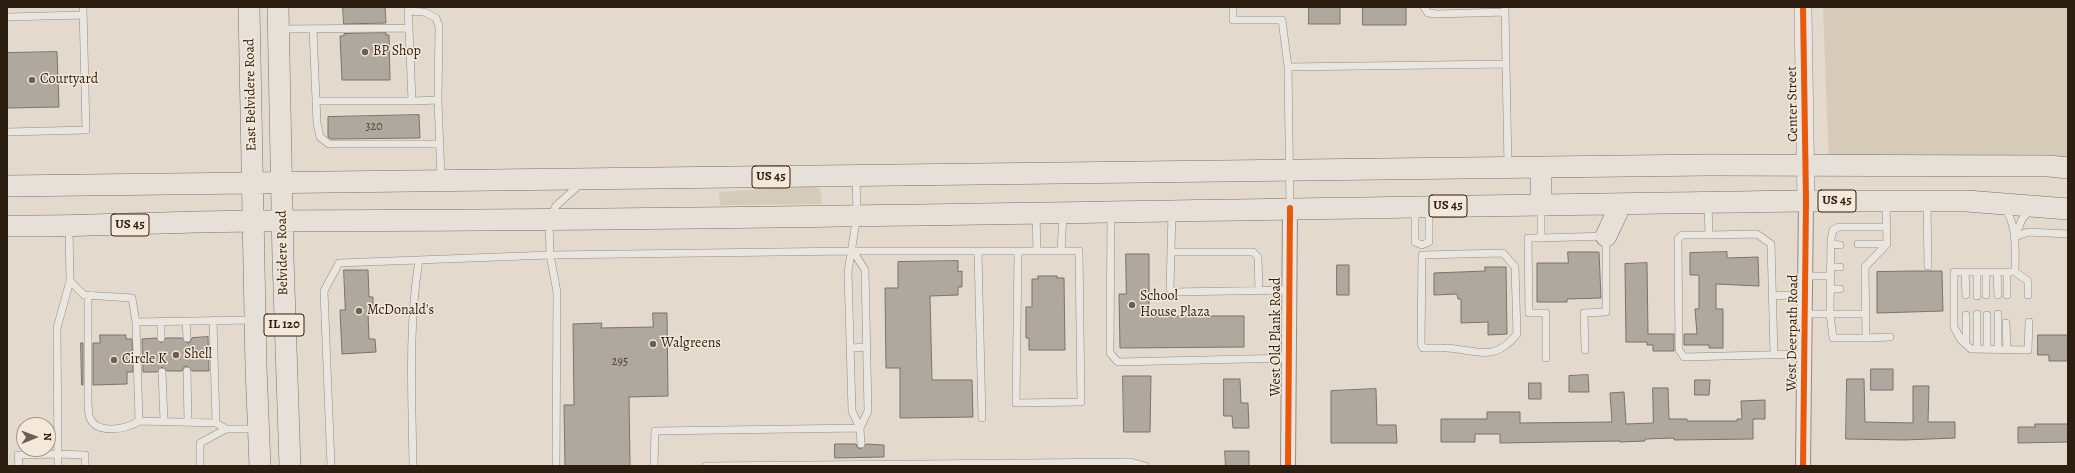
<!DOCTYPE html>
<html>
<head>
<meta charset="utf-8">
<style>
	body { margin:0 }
	#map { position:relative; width:2075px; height:473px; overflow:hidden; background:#e3dacd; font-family:Alegreya,serif }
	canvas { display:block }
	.frame { position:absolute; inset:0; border:8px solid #2c1e11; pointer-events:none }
	.north { position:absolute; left:16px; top:417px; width:40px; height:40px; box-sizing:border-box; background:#f3e8d9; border:1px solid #a39789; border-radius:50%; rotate:89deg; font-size:11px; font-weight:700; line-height:16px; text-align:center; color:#2c1e11 }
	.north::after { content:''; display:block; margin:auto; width:14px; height:18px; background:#6c6053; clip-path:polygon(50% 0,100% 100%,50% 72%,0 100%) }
</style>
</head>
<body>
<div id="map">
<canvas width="2075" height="473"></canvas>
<div class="frame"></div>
<div class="north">N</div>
</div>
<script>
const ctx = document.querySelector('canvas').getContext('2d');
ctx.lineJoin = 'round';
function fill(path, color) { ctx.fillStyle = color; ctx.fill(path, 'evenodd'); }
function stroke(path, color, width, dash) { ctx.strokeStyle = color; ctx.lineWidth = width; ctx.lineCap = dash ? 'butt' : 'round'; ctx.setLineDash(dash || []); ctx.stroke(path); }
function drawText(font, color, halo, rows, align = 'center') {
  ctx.font = font + ' Alegreya,serif'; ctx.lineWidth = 3; ctx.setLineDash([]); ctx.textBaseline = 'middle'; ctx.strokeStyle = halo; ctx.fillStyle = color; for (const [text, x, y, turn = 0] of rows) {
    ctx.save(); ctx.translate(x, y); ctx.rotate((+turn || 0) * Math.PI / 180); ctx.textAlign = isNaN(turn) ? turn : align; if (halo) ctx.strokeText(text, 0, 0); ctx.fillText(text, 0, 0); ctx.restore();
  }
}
fill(new Path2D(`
	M1823 7H2068V164H1829Z
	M809 186 820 188 822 204 720 205 719 192Z`), '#d6cab8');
const building = new Path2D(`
	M343 7H385L386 23 344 24Z
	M1309 7H1340V24H1309Z
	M1363 7H1406V25H1363Z
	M386 33V35H389L390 80H342L340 36H344V34Z
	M57 52 59 107 7 108V53Z
	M419 115 420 138 331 139 328 137V117Z
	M1568 252H1599L1601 298 1567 299V302H1537V263H1568Z
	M1727 252V258L1758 257 1759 286 1716 284V309H1723V348H1709V345H1684V334H1697L1695 309H1699V275H1690V253Z
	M1126 254H1149V316H1244V347L1120 348 1119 294H1126Z
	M958 261V272L962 271V287H958V295L930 296 932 380H972L973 417 900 418V368H886L885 288H898V262Z
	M1647 263 1648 334H1674V351H1653V345H1647V342H1626L1625 264Z
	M1337 265H1349V295H1337Z
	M1485 267H1506L1507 334 1488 335V322L1461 323V299H1458L1457 294 1434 295V273L1485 271Z
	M344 270H368L369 297H373V313H368L369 339H375L376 352 342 354 340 310H345Z
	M1915 271H1942L1943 311 1877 313V272Z
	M1038 276H1057V278H1064L1065 350H1029V338H1026V307H1032V279H1038Z
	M653 313H667L668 396 629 397 630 466H565L564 405H574L573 324 602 323 601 328 653 327Z
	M100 335H126V339H132L133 372H127V384L93 385V343H100Z
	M2038 335H2068V361H2049V355H2038Z
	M208 337 209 371H192L187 366 184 367 182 371H167L162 367 157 372H143L142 339 156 338 161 343 166 338H182L187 343 190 342 192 338Z
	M81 343H83V385H82Z
	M1871 369H1893V390H1871Z
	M1588 375 1589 392H1569V376Z
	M1123 376H1151L1150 432H1124Z
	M1224 379H1240L1241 403H1248L1249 428H1233L1232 416H1224Z
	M1847 379H1864L1865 422 1913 423V386H1929L1928 422H1955V438L1904 440 1846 439Z
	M1695 380H1710L1709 395H1695Z
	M1529 383H1541V399H1529Z
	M1653 388H1668L1669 419H1687V421H1737V419H1742L1741 401 1765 400V419H1753V439L1674 440V438L1645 439V441L1620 442V441L1500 443V434H1475V442H1441V419H1487V412H1520V423L1612 422 1610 393 1624 392 1626 424 1653 423Z
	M1376 389 1377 425H1396L1397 443H1331V391Z
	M2035 424H2068V442L2018 443V427H2035Z
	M835 444H856L857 447 861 449 866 444 884 445V457L835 458Z
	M1225 451H1249V466H1226Z`);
fill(building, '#afa89f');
stroke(building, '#79736b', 1);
const service = new Path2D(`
	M1233 7V20H1282L1288 67 1290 208
	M1424 7 1428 13 1437 14 1505 12
	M7 17 83 15
	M409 28 408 11 424 12 436 18 439 26 438 100
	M281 29 409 28 412 101 438 100 441 178
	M313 29 317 123 320 137 329 144H438
	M1506 64 1508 166
	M1288 67 1506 64 1505 7
	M316 101H412
	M7 132 86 130 83 7
	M856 177 857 215 848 272 852 411 860 428
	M1886 203 1887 244 1865 267 1866 338 1890 337
	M1927 203 1928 266
	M1708 205 1709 235H1682L1678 239 1679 350 1684 357 1804 354
	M1541 207V238L1606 236V312L1584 313 1585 350
	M2004 207C2018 226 2015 250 2015 272H1954V327L1961 340 1971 349 2028 350 2029 322
	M1420 211 1415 217V242L1422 245 1429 242V215L1423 212
	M1172 212 1170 289 1173 292 1289 290
	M1111 213 1110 353 1118 362 1289 358
	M1036 214 1037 251
	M69 228 70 281 84 295 132 298 136 322
	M1709 235 1757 234 1771 244 1774 354
	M2015 237 2028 232 2068 234
	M2015 237 2022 219 2030 210
	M1541 238H1528L1529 313H1546V358
	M1831 244 1840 245
	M1858 244H1887
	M853 251 865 270 868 411 860 428 861 444
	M1061 251 1063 215
	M978 252 982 418
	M1171 252H1253L1258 257 1259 291
	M1830 267H1840
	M1965 272 1966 295
	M1997 272 1998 295
	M2015 272 2028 281V295
	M1805 276H1831
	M1830 289H1840
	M88 295V405C89 409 88 415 90 418 97 435 127 429 139 421
	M1986 295V272
	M2007 295V272
	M1773 296 1805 294
	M1977 296V272
	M1805 314H1830L1831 239 1833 230 1839 227H1887
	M1866 314H1830L1833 338H1866
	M1977 314V349
	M1966 315V344
	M1987 315V349
	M213 320 216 423
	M161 321V338
	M186 321 187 338
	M2006 323 2007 349
	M851 348 867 347
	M1442 348H1423L1421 344 1422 255 1503 253 1515 267 1517 334C1494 363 1477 350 1447 348
	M1998 349V314
	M187 371 188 422
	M162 372 164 421
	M226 429 216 423 139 421 136 322 252 320
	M19 466 18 455 58 454 85 455V466
	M58 466 57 328 70 281
	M200 466V443L226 429H258
	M331 466 324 291 339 263 550 255 853 251H1079L1081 402 1016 403 1018 252
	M413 466C412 397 408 328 419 260
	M556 466 557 292 550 255 549 219 556 206 580 184
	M654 466 655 431 860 428
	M706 466 1131 462 1145 466`);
const minor = new Path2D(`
	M1288 466 1290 208
	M1803 466 1806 201`);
const tertiary = new Path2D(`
	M1803 7 1806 201`);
const primary = new Path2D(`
	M249 7 256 367 260 466
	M278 7 283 258 290 466
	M1541 168V205
	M7 186 1708 165 2049 166 2068 168
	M7 226C91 227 176 221 260 221 776 220 1291 208 1806 201H1967L2068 209
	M1606 236 1621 204`);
stroke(service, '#938c84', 8);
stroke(minor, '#938c84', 16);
stroke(tertiary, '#938c84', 18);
stroke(primary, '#79736b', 22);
stroke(service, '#eae5de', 7);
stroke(minor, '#eae5de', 14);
stroke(tertiary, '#eae5de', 17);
stroke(primary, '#e6e0d9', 21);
stroke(new Path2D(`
	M1803 7 1806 201 1803 466
	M1288 466 1290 208`), '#e8590c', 6);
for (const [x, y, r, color] of [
	[365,52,4,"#6c6053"],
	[32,80,4,"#6c6053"],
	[1132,305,4,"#6c6053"],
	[359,311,4,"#6c6053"],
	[653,344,4,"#6c6053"],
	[176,355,4,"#6c6053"],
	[114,360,4,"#6c6053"]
]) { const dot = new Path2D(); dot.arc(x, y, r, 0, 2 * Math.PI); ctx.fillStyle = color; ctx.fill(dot); stroke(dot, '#f3e8d9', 1.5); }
drawText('12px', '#4d4034', null, [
	["320",374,127],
	["295",620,362]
]);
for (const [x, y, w] of [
	[771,177,38],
	[1837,201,38],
	[1448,206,38],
	[130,225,38],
	[284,325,40]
]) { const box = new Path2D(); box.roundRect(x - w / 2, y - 11, w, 22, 3); ctx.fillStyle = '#f3e8d9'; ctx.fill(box); stroke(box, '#2c1e11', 1); }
drawText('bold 13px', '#2c1e11', null, [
	["US 45",771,177],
	["US 45",1837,201],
	["US 45",1448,206],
	["US 45",130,225],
	["IL 120",284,325]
]);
drawText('14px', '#2c1e11', '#f3e8d9', [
	["BP Shop",373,52],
	["Courtyard",40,80],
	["School",1140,297],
	["House Plaza",1140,313],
	["McDonald's",367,311],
	["Walgreens",661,344],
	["Shell",184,355],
	["Circle K",122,360]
], 'left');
drawText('14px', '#2c1e11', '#f3e8d9', [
	["East Belvidere Road",251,95,-91],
	["Center Street",1793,104,-91],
	["Belvidere Road",283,253,-91],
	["West Deerpath Road",1793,333,-89],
	["West Old Plank Road",1277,337,-90]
]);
</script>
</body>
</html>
